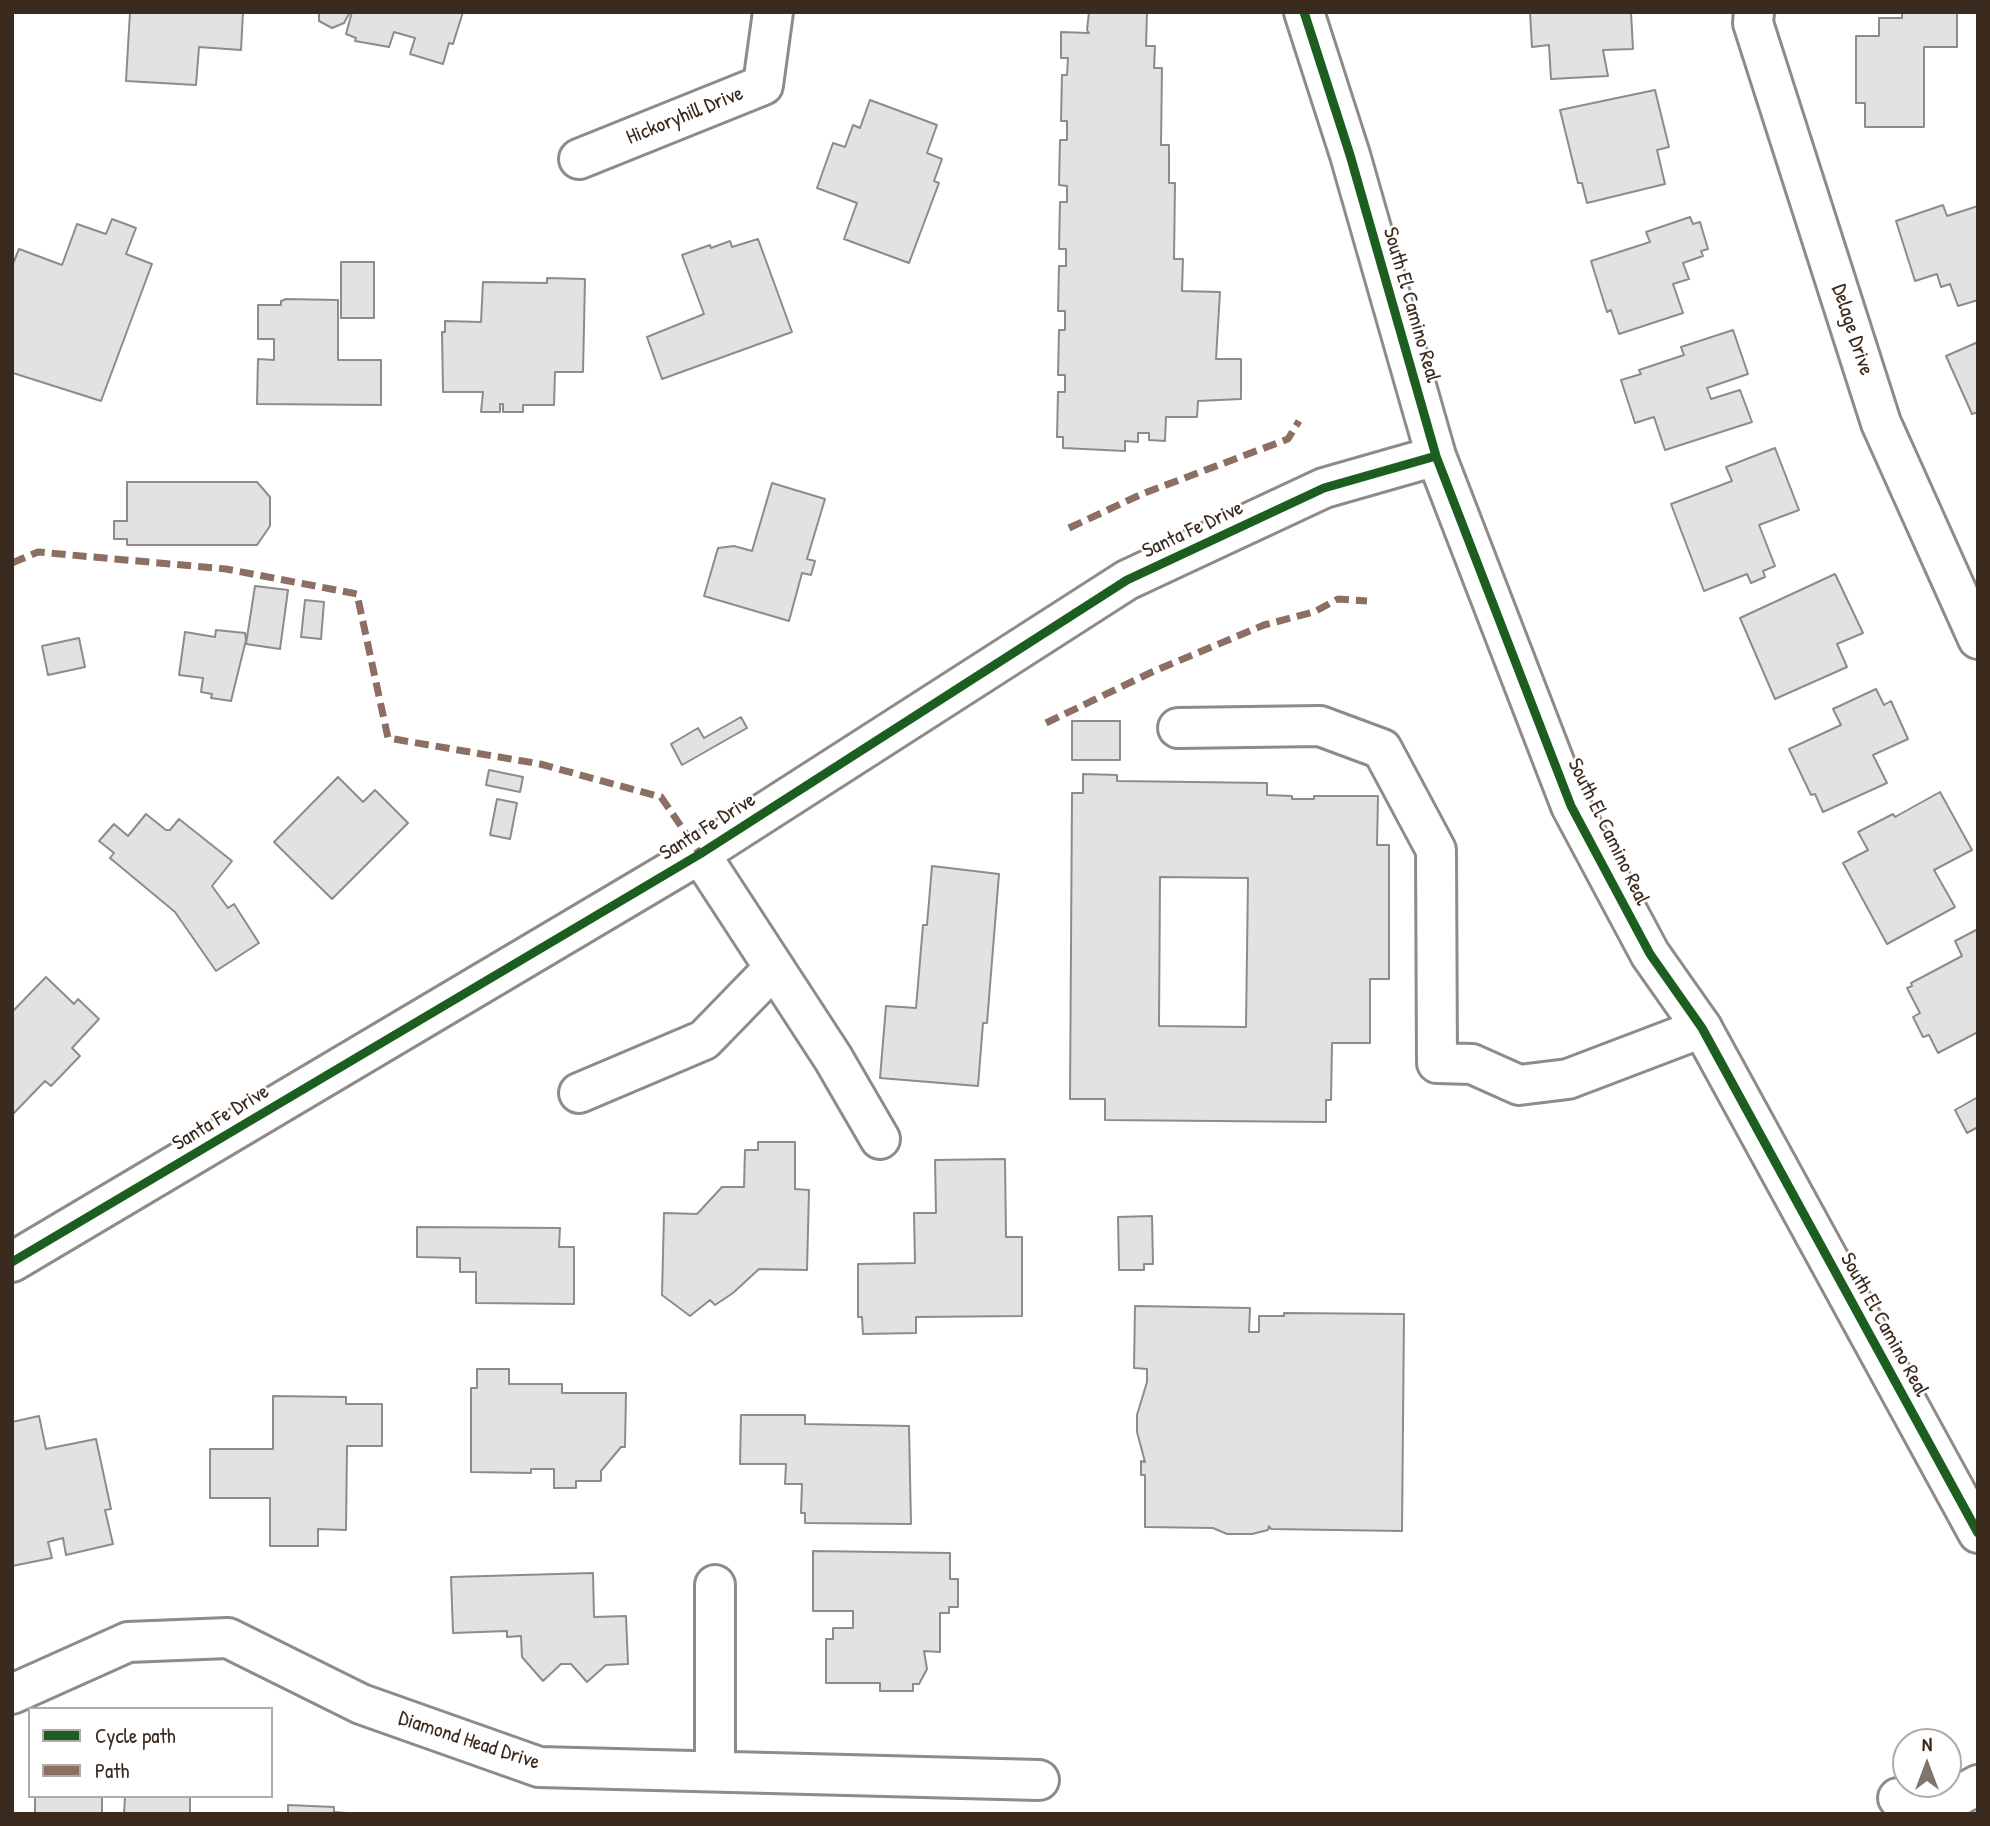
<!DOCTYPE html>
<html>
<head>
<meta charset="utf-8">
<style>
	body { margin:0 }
	#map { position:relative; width:1990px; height:1826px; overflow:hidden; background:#fff; font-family:"Patrick Hand",sans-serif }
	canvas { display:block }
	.frame { position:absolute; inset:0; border:14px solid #3b2a1e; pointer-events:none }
	.legend { position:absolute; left:28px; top:1707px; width:245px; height:91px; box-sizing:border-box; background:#fff; border:2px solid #b1aaa5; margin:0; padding:9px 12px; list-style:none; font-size:21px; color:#3b2a1e }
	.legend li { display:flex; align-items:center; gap:14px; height:35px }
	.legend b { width:35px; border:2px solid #b1aaa5 }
	.north { position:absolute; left:1892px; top:1728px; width:70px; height:70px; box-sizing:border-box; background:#fff; border:2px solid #b1aaa5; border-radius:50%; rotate:0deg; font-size:19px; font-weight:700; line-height:28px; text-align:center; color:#3b2a1e }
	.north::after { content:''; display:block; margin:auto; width:24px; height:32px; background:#80756d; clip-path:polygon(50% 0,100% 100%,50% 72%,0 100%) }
</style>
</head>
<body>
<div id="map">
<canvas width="1990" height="1826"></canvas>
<div class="frame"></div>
<ul class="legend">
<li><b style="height:9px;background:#1b5e20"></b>Cycle path</li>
<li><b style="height:9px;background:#8d6e63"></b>Path</li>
</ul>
<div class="north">N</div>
</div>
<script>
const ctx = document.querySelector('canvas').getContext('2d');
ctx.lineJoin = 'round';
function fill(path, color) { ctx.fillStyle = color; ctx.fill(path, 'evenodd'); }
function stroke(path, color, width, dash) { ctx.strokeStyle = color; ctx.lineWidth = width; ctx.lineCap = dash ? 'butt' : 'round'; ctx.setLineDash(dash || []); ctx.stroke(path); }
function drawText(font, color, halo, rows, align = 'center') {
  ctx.font = font + ' "Patrick Hand",sans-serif'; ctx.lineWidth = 5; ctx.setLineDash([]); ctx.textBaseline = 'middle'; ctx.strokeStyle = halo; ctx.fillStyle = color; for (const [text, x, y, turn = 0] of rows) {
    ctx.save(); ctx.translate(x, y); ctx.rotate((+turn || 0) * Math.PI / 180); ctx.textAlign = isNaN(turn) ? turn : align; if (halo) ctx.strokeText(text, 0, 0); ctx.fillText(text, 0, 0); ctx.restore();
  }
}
const building = new Path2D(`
	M130 12H243L241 50 199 47 196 85 126 81Z
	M319 12H350L344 23 332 28 319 21Z
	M352 12H463L453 44 449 43 443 64 410 54 415 38 394 32 389 47 355 41 356 38 346 34Z
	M1089 12H1147L1146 46H1155L1154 68H1162L1161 145H1169V183H1175L1174 259H1183L1182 291 1220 292 1216 359H1241V399L1198 401 1197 417H1166L1165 441 1149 440V433H1138V442L1125 441V451L1063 448V437H1057L1058 392H1065V375H1058L1059 330H1065V311H1058L1059 266H1066V249H1059L1060 202H1067V186L1059 185 1060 140H1067V121H1061L1062 75H1067L1068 58H1061V32L1089 33 1087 30Z
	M1530 12H1631L1633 49 1603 50 1608 76 1551 79 1549 45 1532 47Z
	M1902 12H1957V47H1924V127H1865V103H1856V36H1879V18H1902Z
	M1655 90 1669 147 1657 150 1665 184 1587 203 1582 183H1578L1560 110Z
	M870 100 937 125 927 153 942 159 934 181 939 183 909 263 844 239 857 203 817 188 833 143 845 147 853 125 860 128Z
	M1943 205 1947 216 1978 206V300L1958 306 1950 284 1941 287 1937 274 1915 281 1896 221Z
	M1690 217 1693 224 1700 222 1708 249 1701 251 1703 256 1683 263 1689 279 1673 284 1683 313 1619 334 1611 310 1607 312 1591 261 1650 242 1646 232Z
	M112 219 136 228 126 254 152 264 101 401 13 373 12 266 19 249 62 265 77 224 106 234Z
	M758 239 792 332 662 379 647 337 704 314 682 255 710 245 711 248 730 241 732 247Z
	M341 262H374V318H341Z
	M547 278 585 279 583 372H555L554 405H523V412H503V404H500V412H481L483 392H443L442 332H445V321L481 322 483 282 547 283Z
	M286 299 338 300V360H381V405L257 404 258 359 274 360V339H258V305H281V301Z
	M1733 330 1748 374 1707 388 1711 399 1740 390 1752 422 1665 450 1654 417 1635 423 1621 380 1641 374 1639 370 1684 355 1681 347Z
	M1978 342V412L1972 414 1946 356Z
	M1775 448 1799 510 1759 525 1775 566 1763 571 1765 577 1751 583 1747 574 1704 591 1671 504 1732 481 1726 467Z
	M127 482H257L270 497V526L257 545H127V539H114V521H127Z
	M772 483 825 499 807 559 815 561 811 575 802 573 789 621 704 596 718 548 734 546 752 551Z
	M1835 574 1863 633 1837 644 1847 667 1775 699 1740 618Z
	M255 586 288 590 280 649 246 644Z
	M305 600 324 602 321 639 301 637Z
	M216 630 245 633 246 640 231 701 211 698 212 694 201 692 203 678 179 675 185 632 215 637Z
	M79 638 85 667 48 675 42 646Z
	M1876 689 1884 705 1891 701 1908 739 1873 755 1887 783 1823 812 1815 794 1811 795 1789 749 1841 725 1833 709Z
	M741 717 747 728 682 765 671 744 698 728 704 738Z
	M1072 721H1120V760H1072Z
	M489 770 523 777 520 792 486 785Z
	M1083 774 1117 775V781L1267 783V795L1292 796V799H1314V796H1378L1377 845H1389V979H1370V1043H1332L1331 1100H1326V1122L1105 1120V1099H1070L1072 793H1083ZM1160 877 1248 878 1246 1027 1159 1026Z
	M338 777 363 802 375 790 408 823 332 899 274 842Z
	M1940 792 1972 850 1934 870 1955 907 1887 944 1843 863 1868 850 1858 832 1893 814 1895 817Z
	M497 799 517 803 510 839 490 835Z
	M146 814 166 830H170L179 819 232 861 212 886 228 908 234 904 259 943 216 971 175 912 110 858 114 853 99 841 114 824 128 836Z
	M932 866 999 874 987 1023H983L978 1086 880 1078 886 1006 916 1008 923 925H927Z
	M1978 929V1032L1938 1053 1929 1035 1923 1037 1913 1017 1920 1013 1907 988 1912 986 1911 983 1962 956 1955 941Z
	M46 977 74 1004 78 999 99 1019 72 1048 80 1056 51 1086 45 1081 12 1115V1012Z
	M1978 1097V1127L1967 1133 1955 1110Z
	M758 1142H795V1189L809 1190 807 1270 759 1269 733 1293 715 1305 710 1300 690 1316 662 1295 664 1213 697 1214 722 1187H744L745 1150H758Z
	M1005 1159 1006 1237H1022V1316L916 1317V1333L863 1334 862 1317H858V1264L915 1263 914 1213H936L935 1160Z
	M1152 1216 1153 1264H1144V1270H1119L1118 1217Z
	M417 1227 560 1228 559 1247H574V1304L476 1303V1272H460V1258L417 1257Z
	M1135 1306 1250 1308 1249 1332H1259V1316H1284V1313L1404 1314 1402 1531 1271 1529 1269 1526 1268 1530 1252 1534H1227L1213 1528 1145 1527V1475H1141V1461L1145 1462 1137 1432V1415L1147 1382V1369L1134 1368Z
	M477 1369H509V1384H562V1393H626L625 1447H621L601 1471V1481H576V1488H554V1469H531V1473L471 1472V1388H477Z
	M273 1396 346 1397V1404H382V1446H347L346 1530 318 1529V1546H270V1498H210V1449H273Z
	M741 1415H805V1424L909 1426 911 1524 805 1523V1513H801L802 1484H785L786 1464H740Z
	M39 1416 46 1449 96 1439 111 1509 105 1510 113 1544 66 1555 63 1538 48 1542 52 1558 12 1566V1422Z
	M813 1551 950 1553V1579H958V1607H949V1613H940V1652L924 1651 927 1669 919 1684H913V1691H880V1683H826V1639H833V1628H853V1611H813Z
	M593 1573 594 1617 626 1616 628 1664 606 1665 587 1682 571 1664H561L543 1681 522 1657 521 1636 507 1637V1631L453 1633 451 1577Z
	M35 1796H102V1814H35Z
	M125 1796H190V1814H124Z
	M288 1805 334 1807V1812L360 1814H288Z`);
fill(building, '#e3e2e2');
stroke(building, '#8e8b88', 2);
const minor = new Path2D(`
	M1754 12 1753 23 1881 423 1978 639
	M579 159 763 85 773 12
	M1178 728 1320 726 1382 749 1436 850 1437 1063 1472 1064 1519 1085 1568 1079 1702 1028
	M700 854 833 1058 880 1139
	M579 1093 704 1040 774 968
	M12 1694 128 1642 228 1638 361 1704 539 1767 1039 1780
	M715 1771V1585
	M1898 1798 1956 1797 1978 1785`);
const major = new Path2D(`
	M1304 12 1350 155 1436 456 1571 806 1650 954 1702 1028 1978 1533
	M12 1262 700 854 1127 580 1324 488 1436 456`);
stroke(minor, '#8e8b88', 44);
stroke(major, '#8e8b88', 44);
stroke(minor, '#fff', 38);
stroke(major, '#fff', 38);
stroke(new Path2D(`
	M1069 528 1142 494 1288 439 1299 421
	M12 563 38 552 226 569 357 594 388 738 540 764 661 797 700 854
	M1046 723 1152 672 1264 625 1314 612 1338 599 1367 601`), '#8d6e63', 7, [14, 7]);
stroke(new Path2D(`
	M1304 12 1350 155 1436 456 1571 806 1650 954 1702 1028 1978 1533
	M12 1262 700 854 1127 580 1324 488 1436 456`), '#1b5e20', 9);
drawText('21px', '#3b2a1e', '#fff', [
	["Hickoryhill Drive",685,116,-22],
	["South El Camino Real",1411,305,74],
	["Delage Drive",1852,330,72],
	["Santa Fe Drive",1193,530,-25],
	["Santa Fe Drive",708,827,-32],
	["South El Camino Real",1608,832,64],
	["Santa Fe Drive",221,1118,-31],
	["South El Camino Real",1884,1325,61],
	["Diamond Head Drive",469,1741,18]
]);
</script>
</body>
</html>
